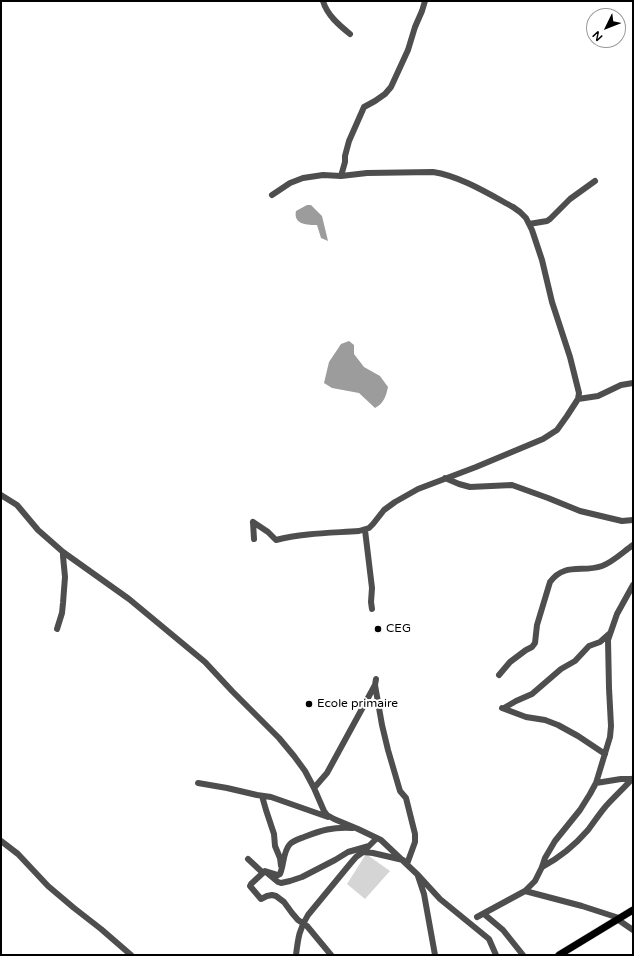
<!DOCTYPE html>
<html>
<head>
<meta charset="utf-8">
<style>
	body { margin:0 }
	#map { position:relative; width:634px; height:956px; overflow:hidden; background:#fff; font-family:"Varela Round",sans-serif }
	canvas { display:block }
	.frame { position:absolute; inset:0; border:2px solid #000; pointer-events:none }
	.north { position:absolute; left:586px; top:8px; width:40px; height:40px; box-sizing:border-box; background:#fff; border:1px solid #999; border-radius:50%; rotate:227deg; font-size:11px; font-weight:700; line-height:16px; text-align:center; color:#000 }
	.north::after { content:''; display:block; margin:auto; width:14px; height:18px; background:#000; clip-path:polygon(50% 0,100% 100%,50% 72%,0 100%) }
</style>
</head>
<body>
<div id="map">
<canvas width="634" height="956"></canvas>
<div class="frame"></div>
<div class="north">N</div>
</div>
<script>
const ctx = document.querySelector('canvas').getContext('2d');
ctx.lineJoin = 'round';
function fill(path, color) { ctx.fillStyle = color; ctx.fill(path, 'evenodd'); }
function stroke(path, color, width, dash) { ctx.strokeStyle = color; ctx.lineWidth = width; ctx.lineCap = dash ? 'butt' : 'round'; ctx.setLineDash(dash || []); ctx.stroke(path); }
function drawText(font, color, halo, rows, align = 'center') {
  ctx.font = font + ' "Varela Round",sans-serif'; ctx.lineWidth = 4; ctx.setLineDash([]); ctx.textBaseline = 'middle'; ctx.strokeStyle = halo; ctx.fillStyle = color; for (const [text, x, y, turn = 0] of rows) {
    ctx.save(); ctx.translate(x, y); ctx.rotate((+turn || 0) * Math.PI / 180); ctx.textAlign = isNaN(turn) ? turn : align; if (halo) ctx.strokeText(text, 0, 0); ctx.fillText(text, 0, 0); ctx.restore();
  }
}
fill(new Path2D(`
	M366 854 390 871 365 899 347 884Z`), '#d5d5d5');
fill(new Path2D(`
	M307 205H311L322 216 328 241 321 238 317 225C308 225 293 225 296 211Z
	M349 341 354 345V354L364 367 380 376 388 387C386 397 383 404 375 408L359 393 332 388 324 383 329 362 341 344Z`), '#9c9c9c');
const major = new Path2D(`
	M559 955 633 910`);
stroke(major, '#dbdbdb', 8);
stroke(new Path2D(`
	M323 1C327 15 339 25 350 34
	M341 176 345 162V156L349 141 364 107 375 101 385 94 391 87 408 50 415 27 422 11 425 1
	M529 224 547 221 550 219 570 199 595 181
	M578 399 598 396 621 385 633 383
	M445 478 459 484 470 487 512 485 548 498 580 511 622 521 633 520
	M1 495 17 505 38 530 63 552 129 599 205 662 232 691 279 738 294 756 305 771 314 788 324 811 327 815 334 819 358 829 381 840 418 875 440 899 489 939 496 955
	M253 522 268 532 276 540C303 533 331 533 359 531L369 528 373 524 384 510 395 502 418 489 476 467 543 439 557 430 567 416 578 399 579 393 570 357 552 302 542 260 532 230 526 218 520 212 513 207C489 194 460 176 433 172L367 173 341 176 323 175 303 178 290 183 272 195
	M253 522 254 539
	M365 530 372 588 371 602 372 609
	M57 629 62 613 63 603 65 577 63 556V552
	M499 675 510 662 526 650 532 647 535 643 537 625 550 582C565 562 582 573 602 566 613 562 623 552 633 545
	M375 685 382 725 388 750 400 791 406 798 415 834V842L407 864
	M502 708 526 717 545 720 558 725 578 736 605 754
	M504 708 516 701 532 694 561 669 575 661 589 646 600 642 609 634
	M198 783 227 788 257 795 271 797 328 817
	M596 783 621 779H633
	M314 788 327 773 375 685 376 679
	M262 796 266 810 274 834 275 846 280 858 281 866
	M1 841 18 854 48 886 74 908 101 929 131 955
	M363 852 373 853 403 860
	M248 859 263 873
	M542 867C559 858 575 845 588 830 594 822 600 813 606 806 615 796 624 788 632 779
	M266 872 278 882 281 883 290 881 302 877 335 860 348 852 369 846
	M418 876 424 894 435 955
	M525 891 582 906 619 918
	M484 914 503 930 523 955
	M477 917 525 891 535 881 542 867 545 858 555 841 580 810 590 794 596 783 610 737 611 726 609 688 608 640 617 614 633 585
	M617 919 633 930
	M296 955C298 939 299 929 308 915L350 864 356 857 363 852 377 838
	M331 955 307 926 298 920 292 913 284 902 276 896 272 895 267 896 261 899 250 886 251 884 265 871 278 875 280 874C284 865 283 851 290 844 293 841 299 839 304 837 322 830 332 827 352 828`), '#4e4e4e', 6);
stroke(major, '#000', 7);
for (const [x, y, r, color] of [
	[378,629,4,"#000"],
	[309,704,4,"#000"]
]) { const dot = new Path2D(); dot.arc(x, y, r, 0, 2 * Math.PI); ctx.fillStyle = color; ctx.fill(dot); stroke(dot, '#fff', 1.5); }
drawText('12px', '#000', '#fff', [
	["CEG",386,629],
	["Ecole primaire",317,704]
], 'left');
</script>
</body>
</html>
